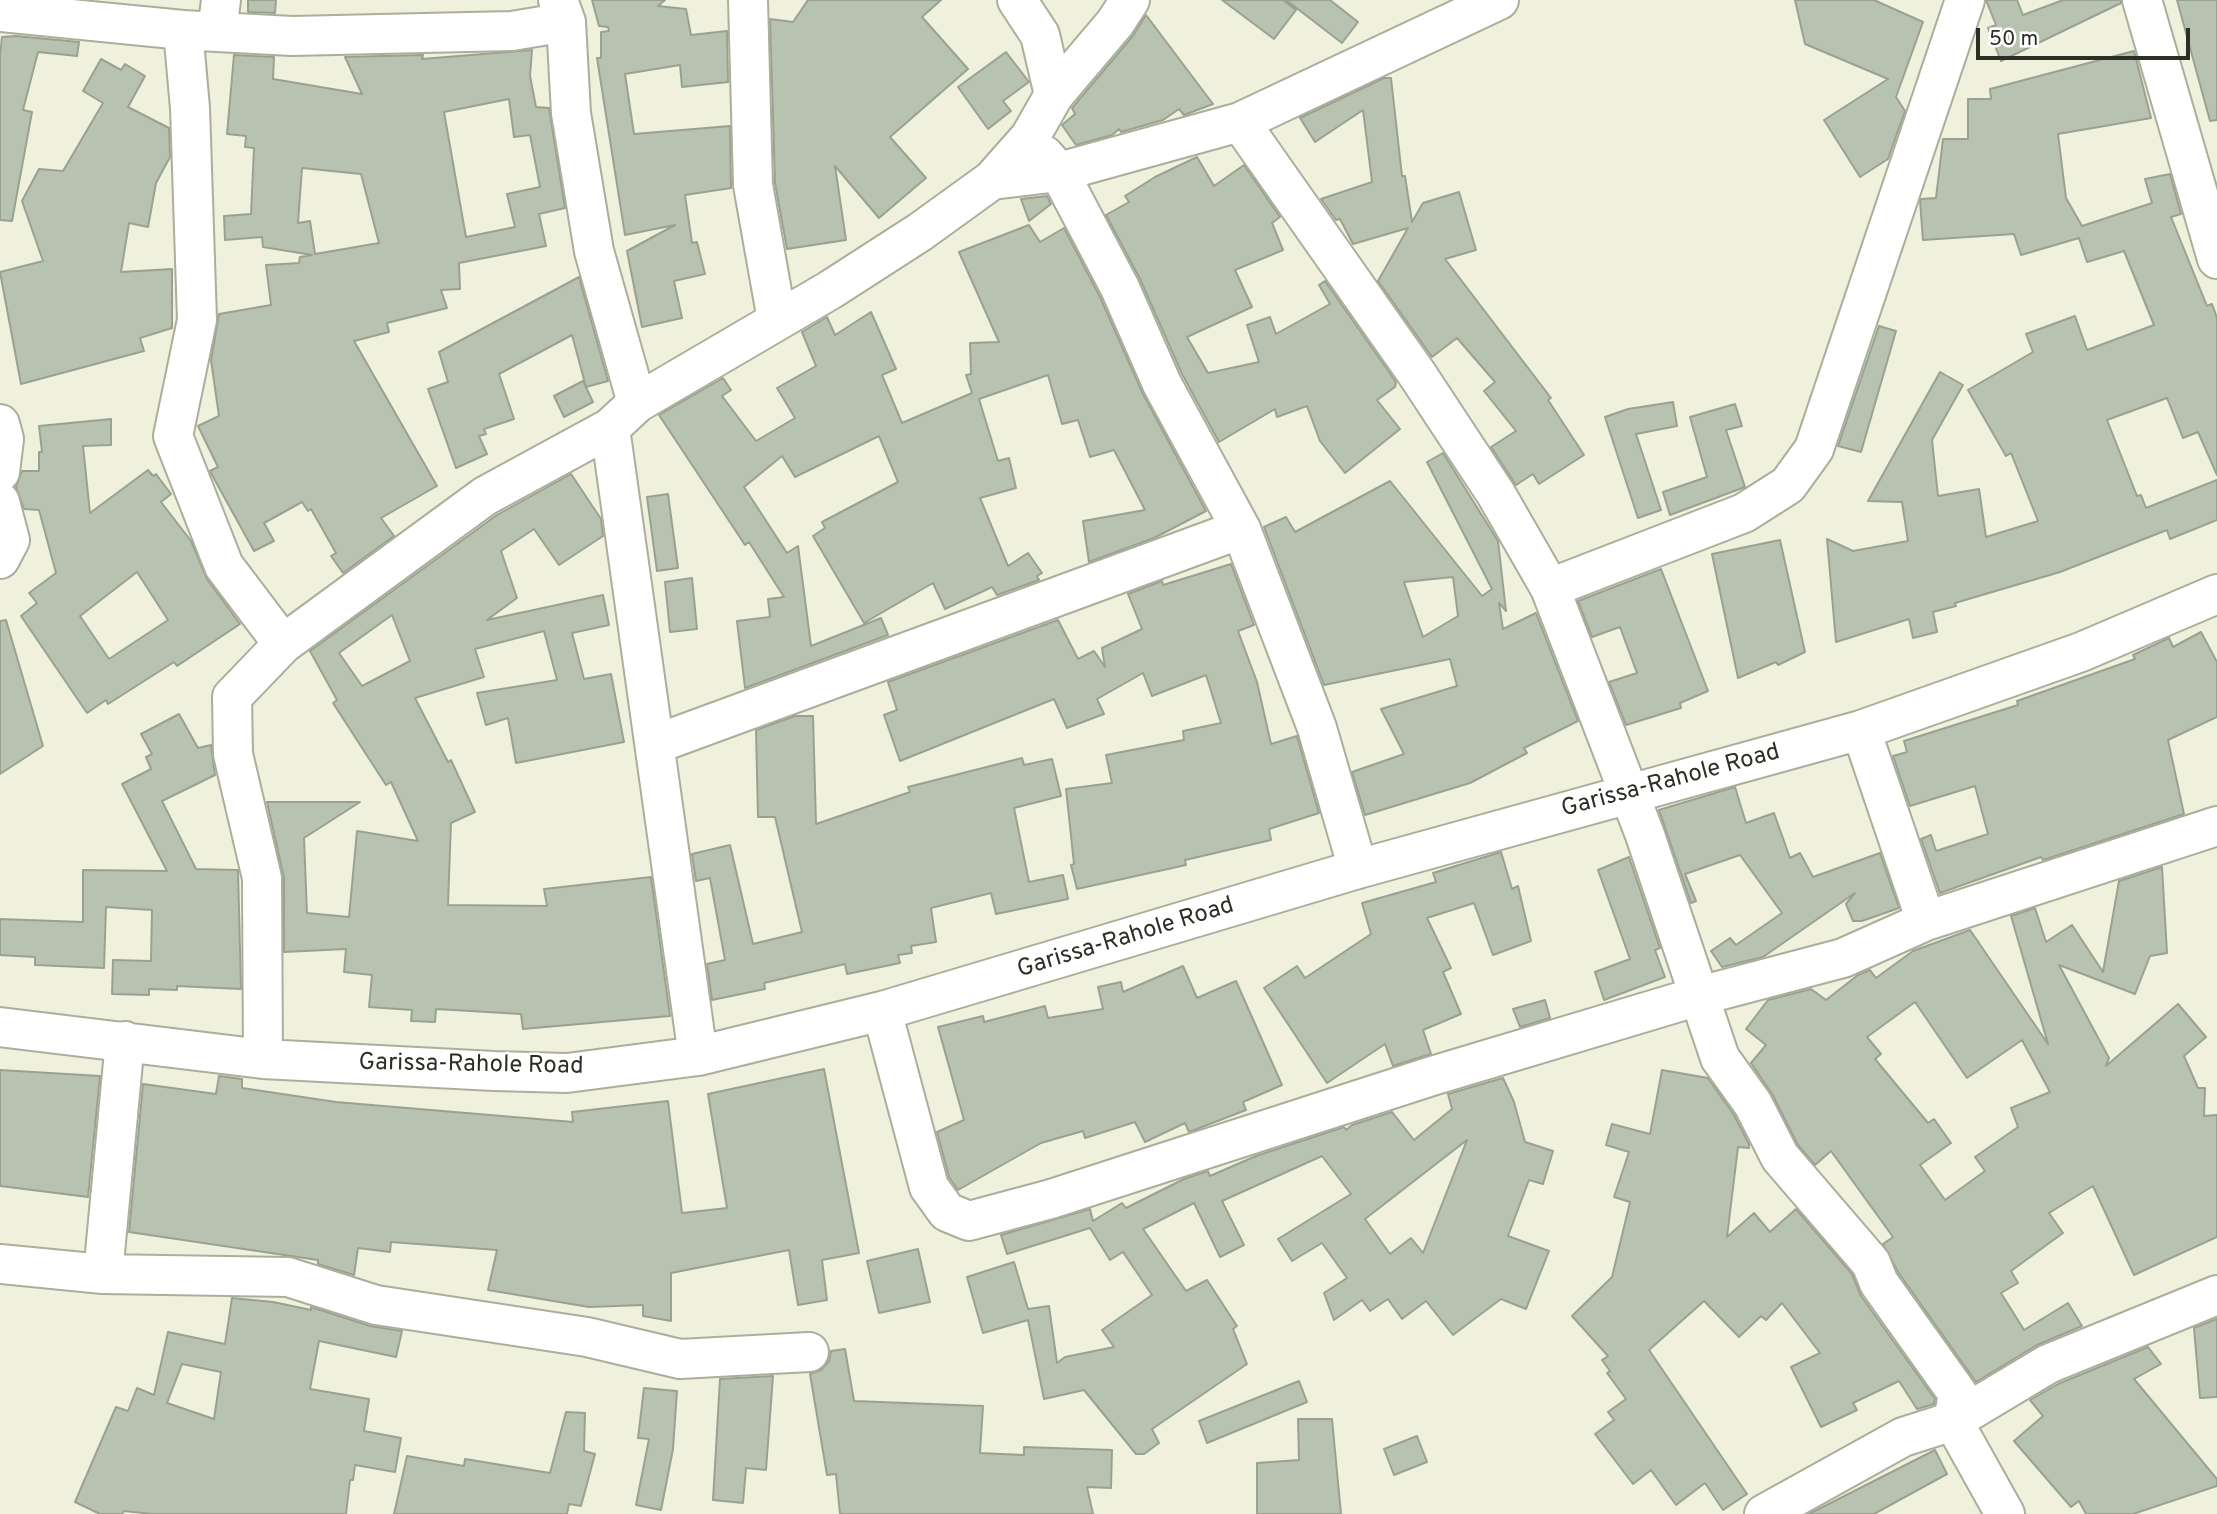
<!DOCTYPE html>
<html>
<head>
<meta charset="utf-8">
<style>
	body { margin:0 }
	#map { position:relative; width:2217px; height:1514px; overflow:hidden; background:#eff1dc; font-family:Overpass,sans-serif }
	canvas { display:block }
	.scale { position:absolute; left:1976px; top:28px; width:214px; height:32px; box-sizing:border-box; border:4px solid #2d2e26; border-top:0; padding-left:9px; font-size:21px; line-height:24px; white-space:nowrap; color:#2d2e26; -webkit-text-stroke:5px #fff; paint-order:stroke }
</style>
</head>
<body>
<div id="map">
<canvas width="2217" height="1514"></canvas>
<div class="scale">50 m</div>
</div>
<script>
const ctx = document.querySelector('canvas').getContext('2d');
ctx.lineJoin = 'round';
function fill(path, color) { ctx.fillStyle = color; ctx.fill(path, 'evenodd'); }
function stroke(path, color, width, dash) { ctx.strokeStyle = color; ctx.lineWidth = width; ctx.lineCap = dash ? 'butt' : 'round'; ctx.setLineDash(dash || []); ctx.stroke(path); }
function drawText(font, color, halo, rows, align = 'center') {
  ctx.font = font + ' Overpass,sans-serif'; ctx.lineWidth = 5; ctx.setLineDash([]); ctx.textBaseline = 'middle'; ctx.strokeStyle = halo; ctx.fillStyle = color; for (const [text, x, y, turn = 0] of rows) {
    ctx.save(); ctx.translate(x, y); ctx.rotate((+turn || 0) * Math.PI / 180); ctx.textAlign = isNaN(turn) ? turn : align; if (halo) ctx.strokeText(text, 0, 0); ctx.fillText(text, 0, 0); ctx.restore();
  }
}
const building = new Path2D(`
	M248 0H276L275 13 248 12Z
	M592 0H665L658 6 686 9 691 35 727 31 728 82 682 87 680 65 625 74 634 134 730 126 731 188 685 195 692 243 697 242 705 274 674 281 682 318 642 327 627 251 675 225 625 235 597 58H601V32L609 31 608 27 599 26Z
	M808 0H941L922 17 968 69 890 137 926 178 879 218 835 166 846 240 787 249 775 183 770 19 793 22Z
	M1222 0H1283L1296 10 1274 39Z
	M1286 0H1330L1358 22 1342 43Z
	M1795 0H1874L1923 22 1896 97 1905 111 1888 159 1860 177 1824 120 1888 79 1805 44Z
	M1986 0H2017L2023 15 2063 0H2121V3L2001 61 1988 28 1996 25Z
	M2177 0H2217V120L2210 121Z
	M1146 15 1213 104 1184 115 1179 109 1163 120 1121 132 1119 129 1112 135 1076 145 1062 125 1075 114 1072 108 1132 37Z
	M16 36 79 42 77 56 38 52 23 110 32 112 12 221 0 220V55L2 37Z
	M532 50 530 76 536 107 549 108 565 208 539 214 546 246 459 263 460 289 441 290 447 308 387 323 389 332 354 341 437 486 381 518 394 536 343 573 331 556 336 553 311 509 308 511 302 502 264 523 274 541 254 551 212 475 210 471 218 467 198 426 219 416 211 360 219 314 271 305 266 265 299 263 300 257 312 255 263 247 262 237 225 240 224 216 251 214 254 148 245 147 246 136 227 134 234 55 274 57 273 79 362 94 345 57 423 55 422 59ZM509 99 514 137 530 135 540 187 507 194 515 227 466 237 444 112ZM302 168 361 174 379 243 315 254 310 221 298 223Z
	M2134 51 2151 118 2058 134 2066 198 2082 226 2152 203 2145 179 2170 174 2181 214 2171 217 2207 306 2212 304 2217 318V475L2198 432 2183 438 2167 398 2107 420 2137 496 2141 495 2146 508 2217 480V520L2170 539 2167 530 2060 572 1955 603 1956 606 1933 612 1937 632 1913 638 1909 619 1836 642 1827 539 1853 551 1908 541 1902 502 1868 501 1940 372 1963 385 1932 440 1938 496 1979 489 1986 537 2038 521 2011 453 2006 456 1968 390 2033 352 2026 334 2075 316 2087 350 2154 325 2124 251 2087 262 2079 238 2021 255 2014 234 1923 240 1920 201 1921 199 1936 198 1943 139H1968V99H1991L1990 89Z
	M1006 52 1029 82 1003 101 1011 111 988 129 958 87Z
	M101 59 121 70 125 64 145 76 128 107 169 128 170 157 156 183 148 227 129 223 121 272 172 269V328L140 338 144 351 21 384 0 272 43 261 22 201 39 169 63 171 103 103 83 91Z
	M1384 78H1391L1402 176H1405L1412 222 1423 203 1459 192 1476 250 1445 259 1551 398 1548 400 1584 455 1539 484 1533 474 1516 485 1491 447 1516 431 1484 391 1495 382 1457 338 1432 357 1378 281 1408 228 1353 244 1340 219 1336 220 1321 199 1372 182 1363 110 1315 142 1300 118Z
	M1197 157 1214 186 1244 165 1280 217 1272 223 1283 250 1235 270 1252 307 1187 337 1208 373 1259 362 1247 325 1270 317 1276 334 1330 304 1319 285 1325 281 1396 382 1395 387 1377 400 1400 429 1345 473 1320 441 1307 406 1277 417 1275 409 1219 442 1182 374 1140 279 1106 215 1129 202 1125 196 1155 177Z
	M1047 196 1051 204 1029 221 1021 199Z
	M1029 225 1040 242 1064 228 1100 297 1143 394 1206 511 1154 538 1089 562 1083 521 1145 510 1114 450 1090 457 1078 420 1062 424 1048 375 979 399 998 461 1009 458 1016 488 980 498 1008 566 1028 553 1042 573 1037 576 1039 580 997 595 992 587 945 609 933 583 864 623 813 536 825 528 822 522 898 482 879 436 795 477 782 456 744 487 787 553 798 546 811 646 881 618 888 635 745 688 737 621 770 617 768 599 784 597 749 542 745 545 659 415 723 378 731 390 722 396 756 441 795 418 777 388 816 366 802 332 827 317 835 335 871 312 896 369 882 375 902 423 972 393 966 375 971 374 970 343 999 342 959 252Z
	M579 277 608 381 586 387 572 335 499 374 514 419 484 429 486 434 479 436 487 454 456 468 428 389 448 382 439 352Z
	M1879 326 1896 331 1861 452 1838 446Z
	M583 381 593 402 564 417 554 396Z
	M1673 402 1677 426 1636 434 1661 510 1638 518 1605 417 1628 409Z
	M1735 404 1742 426 1726 430 1745 487 1670 515 1663 492 1707 477 1690 417Z
	M111 419V445L83 446 90 513 148 470 153 476 156 474 171 494 161 502 191 541 207 579 240 624 177 666 174 662 108 704 106 700 87 713 21 616 37 603 29 593 56 573 39 510 24 509 16 487 22 471H39V452H42L39 426ZM137 572 168 620 109 659 80 616Z
	M1443 453 1498 541 1506 611 1499 603 1503 629 1536 613 1578 721 1524 748 1527 753 1470 783 1365 815 1352 772 1404 754 1381 709 1457 686 1450 659 1324 685 1264 527 1286 517 1295 532 1390 481 1482 596 1492 589 1427 462ZM1453 577 1458 616 1423 637 1404 582Z
	M571 474 601 519 603 536 559 565 534 529 501 551 517 598 487 620 603 595 609 625 572 633 584 679 611 674 624 742 516 763 508 718 486 725 477 693 557 680 544 631 475 649 484 677 415 698 448 762 451 760 475 812 451 823 448 905 547 906 544 889 651 877 670 1016 523 1029 521 1014 436 1009 435 1022 411 1021 412 1010 369 1007 372 975 344 972 346 949 284 952V878L267 802H360L304 838 307 913 349 917 357 831 418 841 391 782 386 785 333 703 337 700 310 651 497 515ZM392 615 410 661 362 686 339 653Z
	M668 494 678 568 657 571 647 497Z
	M1780 540 1805 652 1778 665 1776 662 1738 678 1712 554Z
	M1231 564 1254 625 1238 631 1257 682 1271 744 1297 736 1319 813 1269 829 1271 840 1185 860 1186 865 1077 889 1071 865 1074 864 1066 789 1112 783 1106 755 1184 740 1183 731 1221 723 1206 675 1152 696 1143 673 1097 699 1104 714 1067 728 1054 699 900 761 884 715 897 710 888 682 1058 620 1078 659 1094 651 1105 667 1102 648 1142 629 1128 594 1162 581 1163 585Z
	M1661 569 1708 691 1680 703 1681 708 1626 725 1609 682 1637 673 1620 627 1592 637 1578 601Z
	M692 578 697 629 670 632 665 582Z
	M6 620 43 746 0 774V621Z
	M2201 632 2217 662V717L2168 740 2184 814 2043 860 2041 857 1940 893 1921 839 1931 835 1936 851 1988 834 1975 786 1910 806 1893 756 1907 752 1904 741 2018 705 2017 701 2135 659 2133 655 2169 638 2173 647Z
	M179 714 198 748 211 745 215 775 162 801 196 869 238 870 241 989 177 986V990L149 989V995L112 994 113 960 151 961 152 910 106 907 104 968 35 965V957L0 955V919L83 922V870L167 871 122 784 151 769 146 757 152 754 141 734Z
	M795 716H813L816 824 910 792 908 787 1022 758 1024 765 1052 759 1061 796 1014 808 1029 882 1063 875 1068 899 996 914 991 893 931 908 936 942 911 946 912 953 898 955 900 963 847 974 845 964 764 983 765 989 712 1000 707 964 725 960 710 878 696 881 692 854 730 845 753 944 802 932 775 817H758L756 730Z
	M1735 787 1746 823 1774 813 1790 858 1800 853 1813 877 1880 853 1899 908 1862 921H1853L1846 904 1855 893 1763 957 1722 967 1711 951 1730 938 1736 945 1782 913 1740 855 1685 874 1696 901 1691 903 1659 810Z
	M1501 852 1512 889 1518 886 1531 941 1493 955 1474 903 1427 918 1451 968 1443 972 1461 1014 1423 1030 1431 1054 1393 1066 1385 1044 1327 1083 1264 988 1297 966 1305 978 1371 934 1362 903 1436 882 1433 873Z
	M1629 857 1660 948 1655 950 1665 977 1604 1000 1595 972 1630 959 1598 870Z
	M2162 867 2167 953 2150 956 2135 994 2059 965 2109 1058 2106 1066 2178 1004 2206 1037 2184 1056 2198 1088H2205L2204 1116 2217 1115V1237L2134 1275 2093 1186 2049 1213 2063 1233 2011 1271 2018 1283 2001 1293 2024 1330 2068 1303 2082 1326 2037 1345 1976 1382 1898 1272 1883 1244 1893 1237 1831 1151 1815 1165 1798 1145 1772 1094 1751 1063 1766 1045 1746 1029 1768 1000 1811 989 1826 1000 1858 975 1870 970 1876 978 1913 951 1970 930 2048 1044 2011 916 2035 908 2046 942 2072 925 2103 972 2119 881ZM1915 1002 1967 1078 2022 1040 2050 1092 2011 1108 2018 1127 1975 1157 1985 1171 1945 1200 1920 1165 1951 1143 1934 1119 1928 1123 1875 1059 1881 1054 1867 1037Z
	M1183 966 1197 998 1236 981 1282 1085 1243 1102 1246 1110 1189 1132 1185 1123 1145 1142 1135 1122 1085 1138 1083 1131 1041 1143 958 1190 949 1177 937 1132 964 1120 938 1027 983 1016 984 1022 1045 1006 1048 1018 1103 1009 1098 987 1121 982 1123 992Z
	M1545 1000 1550 1018 1520 1027 1513 1009Z
	M824 1069 859 1253 822 1260 827 1300 798 1305 789 1250 671 1273V1321L643 1316V1305L589 1307 488 1290 497 1250 391 1242 390 1252 358 1248 354 1275 318 1264V1260L129 1232 143 1084 216 1094 219 1076 242 1079V1088L336 1102 573 1122 572 1112 668 1101 682 1213 727 1208 708 1094Z
	M0 1070 100 1076 88 1197 0 1186Z
	M1662 1070 1708 1078 1734 1115 1749 1144V1148L1738 1147 1727 1237 1754 1213 1770 1232 1796 1209 1852 1274 1861 1296 1935 1399 1934 1404 1917 1409 1899 1381 1853 1403 1857 1410 1821 1427 1791 1367 1820 1353 1782 1303 1766 1320 1761 1316 1739 1337 1704 1301 1649 1350 1747 1494 1723 1510 1705 1483 1676 1505 1651 1470 1633 1484 1595 1434 1614 1420 1608 1412 1626 1399 1607 1373 1610 1371 1602 1360 1608 1356 1572 1316 1612 1277 1630 1202 1614 1197 1629 1152 1606 1145 1612 1124 1650 1134Z
	M1503 1078 1514 1102 1525 1142 1553 1151 1543 1184 1529 1180 1508 1236 1549 1251 1526 1309 1501 1299 1453 1335 1426 1301 1402 1319 1388 1299 1370 1311 1362 1300 1334 1320 1324 1293 1347 1278 1322 1243 1292 1261 1278 1239 1351 1194 1322 1156 1222 1201 1244 1245 1220 1257 1194 1203 1143 1229 1186 1291 1207 1280 1237 1326 1233 1329 1247 1364 1152 1429 1159 1443 1144 1454H1136L1084 1390 1044 1399 1028 1320 983 1333 967 1277 1014 1262 1028 1309 1049 1306 1057 1363 1065 1357 1114 1347 1102 1330 1152 1295 1123 1252 1110 1260 1090 1228 1007 1254 1001 1235 1090 1209 1093 1221 1122 1203 1126 1208 1184 1179 1208 1171 1210 1176 1256 1156 1344 1127 1346 1130 1352 1125 1392 1112 1414 1140 1452 1109 1448 1094ZM1467 1140 1423 1253 1411 1238 1390 1254 1365 1219Z
	M918 1249 930 1302 879 1313 867 1261Z
	M232 1298 273 1302 311 1310V1307L370 1326 402 1331 396 1357 319 1341 310 1389 369 1399 364 1431 401 1438 395 1472 355 1465 353 1480H350L346 1514H153L124 1511 122 1514H100L75 1502 116 1407 128 1411 137 1388 154 1395 168 1332 225 1344ZM182 1364 221 1372 214 1419 167 1403Z
	M2217 1319V1397L2200 1398 2194 1328Z
	M2148 1347 2161 1364 2134 1379 2217 1479V1486L2133 1514H2086L2079 1501 2071 1507 2014 1441 2043 1416 2030 1400 2058 1384Z
	M845 1349 854 1401 983 1406 980 1453 1024 1455V1447L1112 1450 1111 1488 1087 1487 1093 1514H840L836 1474 827 1475 810 1374 821 1370 829 1361 831 1351Z
	M773 1376 766 1470 746 1468 743 1503 713 1500 720 1379Z
	M1299 1381 1307 1402 1207 1443 1199 1421Z
	M644 1388 677 1391 673 1449 661 1510 636 1505 649 1439 638 1438Z
	M566 1412 585 1413 584 1451 595 1454 581 1506 569 1504 567 1514H394L407 1456 464 1466 465 1459 550 1473Z
	M1298 1419H1332L1341 1514H1257V1463L1299 1460Z
	M1417 1436 1427 1462 1394 1475 1384 1449Z
	M1935 1450 1947 1474 1874 1514H1809Z`);
fill(building, '#b8c2b0');
stroke(building, '#99a291', 2);
const minor = new Path2D(`
	M221 0 217 32 183 30 190 108 197 320 173 436 224 566 283 644
	M558 0 566 22 571 113 594 251 637 403
	M748 0 753 185 777 320
	M1017 0 1040 35 1054 95
	M2142 0 2217 259
	M0 12 183 30
	M217 32 292 36 512 31 566 22
	M1240 122 1417 374 1496 494 1550 588 1645 835 1720 1058 1753 1104 1780 1157 1871 1263 1879 1283 1958 1394 1953 1421 2005 1514
	M1044 155 1059 172 1240 122 1499 0
	M0 424 4 439 0 472
	M610 428 698 1056
	M0 502 10 540 0 559
	M1241 529 1317 728 1358 869
	M1550 588 1744 513 1788 485 1814 449 1965 0
	M1861 730 1926 921
	M656 744 1241 529 1162 384 1120 288 1059 172 992 180
	M882 1011 929 1187 947 1212 969 1221 1051 1199 1432 1076 1699 996 1843 958 1926 921 2217 826
	M0 1027 263 1059 494 1071 567 1073 698 1056 882 1011 1358 869 1861 730 2081 652 2217 594
	M263 1059 262 878 233 754 232 697 283 644 485 496 610 428 637 403 830 290 920 232 992 180 1030 137 1054 95 1115 23 1130 0
	M0 1264 103 1274 288 1277 376 1305 587 1337 680 1359 809 1352
	M103 1274 125 1041
	M1764 1514 1903 1437 1953 1421 2048 1364 2217 1295`);
stroke(minor, '#acae9b', 42);
stroke(minor, '#fff', 38);
drawText('24px', '#2d2e26', '#fff', [
	["Garissa-Rahole Road",1671,782,-15],
	["Garissa-Rahole Road",1126,939,-17],
	["Garissa-Rahole Road",471,1066,1]
]);
</script>
</body>
</html>
